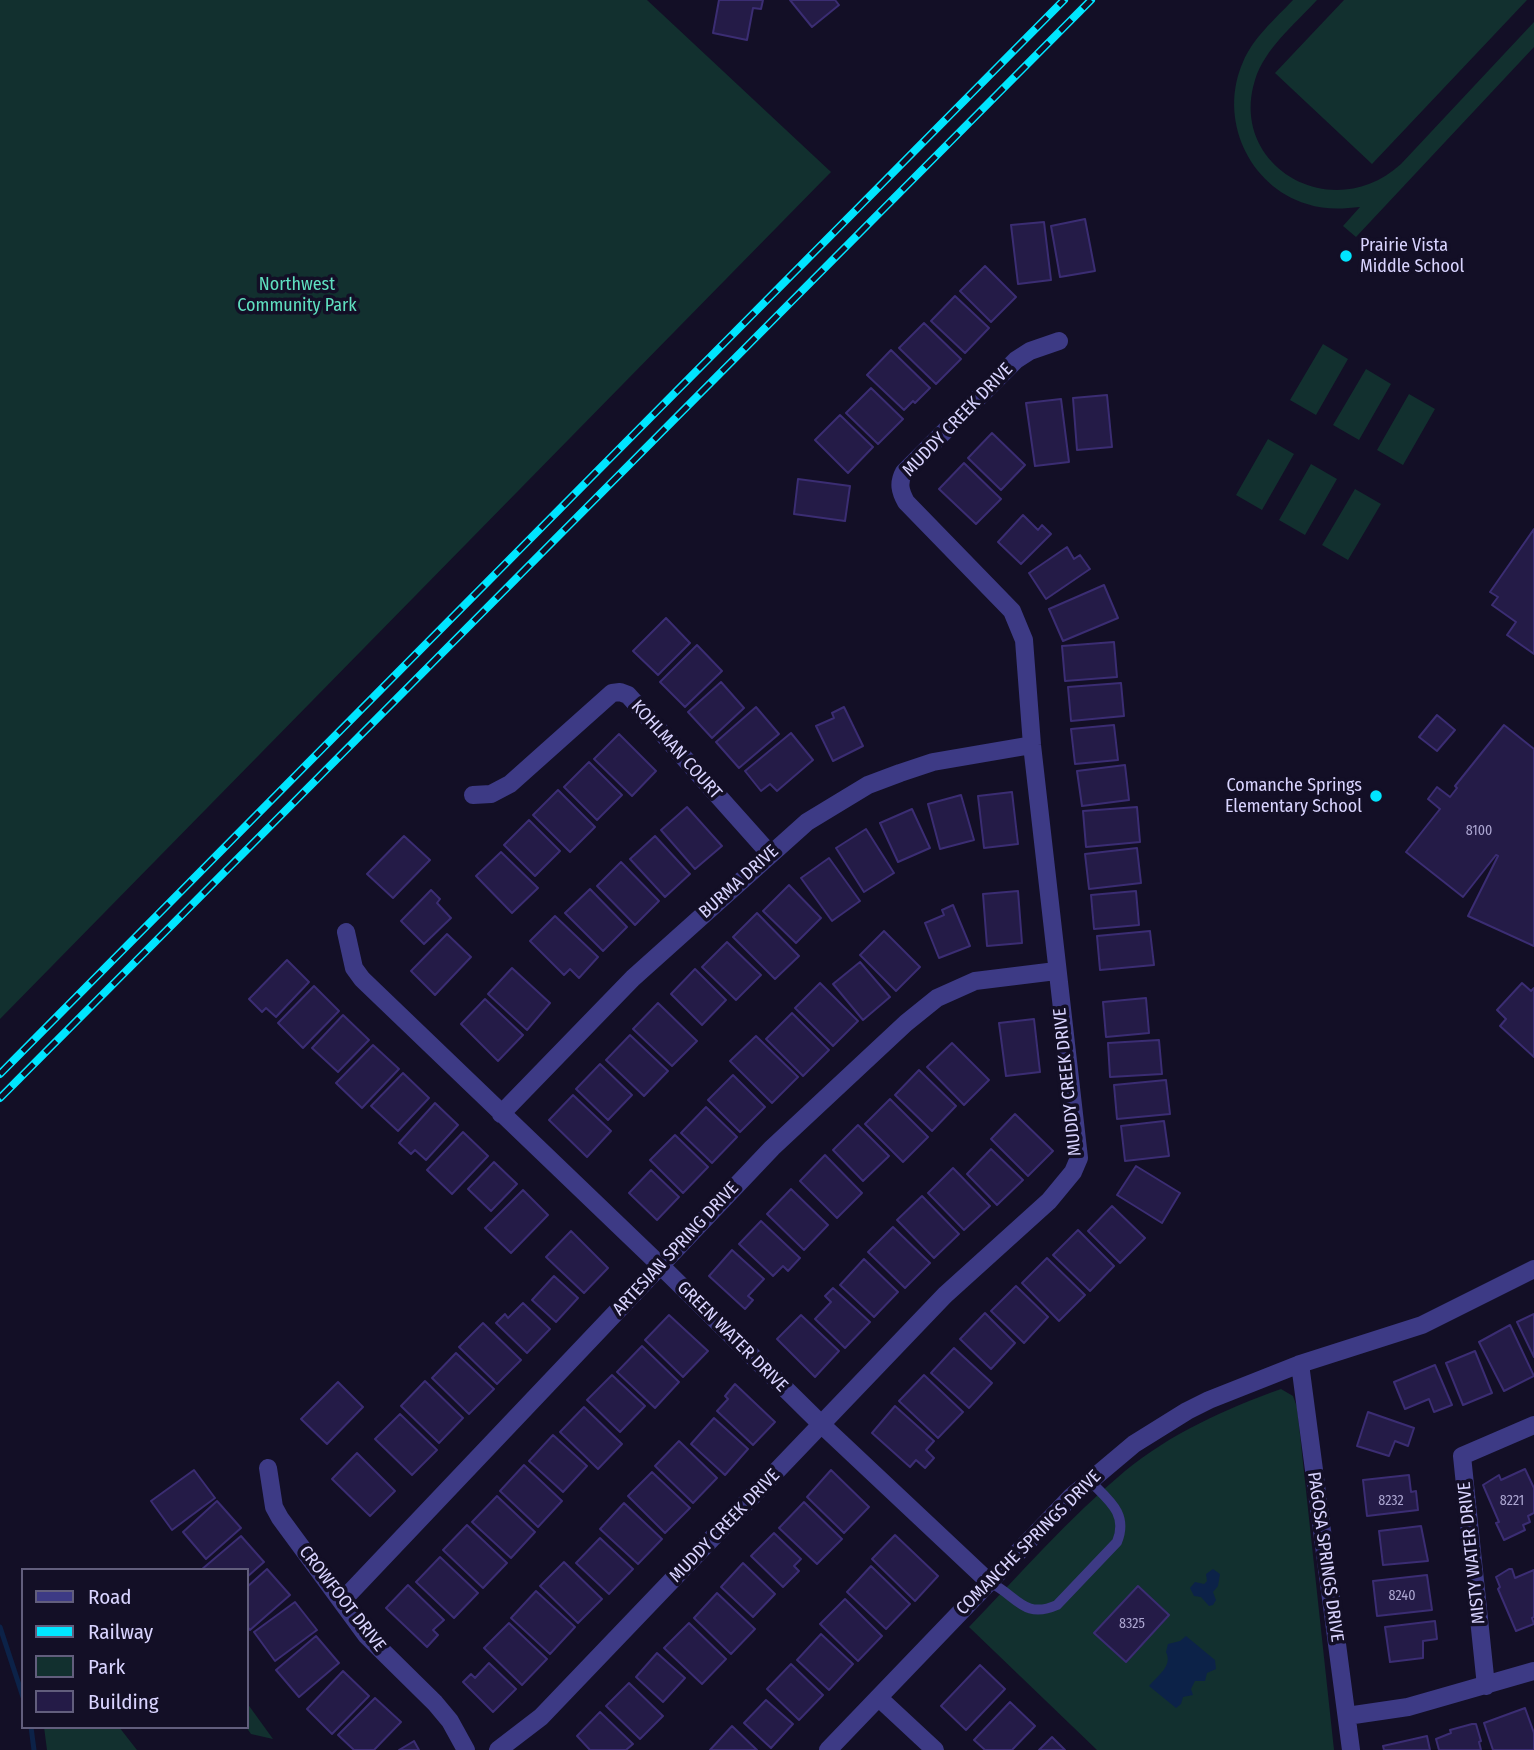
<!DOCTYPE html>
<html>
<head>
<meta charset="utf-8">
<style>
	body { margin:0 }
	#map { position:relative; width:1534px; height:1750px; overflow:hidden; background:#130f26; font-family:"Fira Sans Condensed",sans-serif }
	canvas { display:block }
	.legend { position:absolute; left:21px; top:1568px; width:228px; height:161px; box-sizing:border-box; background:#130f26; border:2px solid #625e7d; margin:0; padding:9px 12px; list-style:none; font-size:21px; color:#d9d4ff }
	.legend li { display:flex; align-items:center; gap:14px; height:35px }
	.legend b { width:35px; border:2px solid #625e7d }
</style>
</head>
<body>
<div id="map">
<canvas width="1534" height="1750"></canvas>
<ul class="legend">
<li><b style="height:9px;background:#3d3a85"></b>Road</li>
<li><b style="height:9px;background:#00e5ff"></b>Railway</li>
<li><b style="height:19px;background:#12302f"></b>Park</li>
<li><b style="height:19px;background:#241b47"></b>Building</li>
</ul>
</div>
<script>
const ctx = document.querySelector('canvas').getContext('2d');
ctx.lineJoin = 'round';
function fill(path, color) { ctx.fillStyle = color; ctx.fill(path, 'evenodd'); }
function stroke(path, color, width, dash) { ctx.strokeStyle = color; ctx.lineWidth = width; ctx.lineCap = dash ? 'butt' : 'round'; ctx.setLineDash(dash || []); ctx.stroke(path); }
function drawText(font, color, halo, rows, align = 'center') {
  ctx.font = font + ' "Fira Sans Condensed",sans-serif'; ctx.lineWidth = 7; ctx.setLineDash([]); ctx.textBaseline = 'middle'; ctx.strokeStyle = halo; ctx.fillStyle = color; for (const [text, x, y, turn = 0] of rows) {
    ctx.save(); ctx.translate(x, y); ctx.rotate((+turn || 0) * Math.PI / 180); ctx.textAlign = isNaN(turn) ? turn : align; if (halo) ctx.strokeText(text, 0, 0); ctx.fillText(text, 0, 0); ctx.restore();
  }
}
fill(new Path2D(`
	M0 0H647L831 172 0 1019Z
	M1293 0H1317C1295 24 1265 48 1255 80 1228 166 1332 227 1401 164L1534 22V47L1356 237 1343 226 1360 207C1342 209 1325 210 1307 204 1248 186 1218 118 1243 62 1253 38 1275 19 1293 0Z
	M1344 0H1527L1372 164 1275 73Z
	M1323 344 1348 359 1316 415 1290 400Z
	M1366 369 1391 384 1359 440 1333 425Z
	M1409 394 1435 409 1403 465 1377 450Z
	M1268 439 1294 454 1262 510 1236 495Z
	M1311 464 1337 479 1305 535 1279 520Z
	M1355 489 1381 504 1348 560 1322 545Z
	M1281 1389 1293 1396 1297 1407 1334 1750H1097L969 1627C1020 1574 1069 1518 1125 1471 1170 1434 1225 1409 1281 1389Z
	M247 1703 273 1739 251 1734 246 1727Z
	M44 1727H119L137 1750H47Z`), '#12302f');
fill(new Path2D(`
	M1213 1569 1220 1574 1218 1586 1213 1592 1216 1600 1213 1605 1209 1606 1201 1597 1194 1596 1190 1588 1195 1582 1204 1584 1207 1581 1206 1574Z
	M1186 1636 1215 1660 1216 1669 1207 1673 1205 1681H1195L1191 1689 1193 1695 1183 1697 1181 1704 1176 1708 1149 1686C1158 1675 1173 1666 1166 1652L1168 1644 1180 1641Z`), '#0c2248');
stroke(new Path2D(`
	M0 1627 23 1697
	M31 1727 34 1750`), '#0c2248', 5);
const building = new Path2D(`
	M719 0H763L761 9 753 8 747 40 713 33Z
	M790 0H835L839 5 812 27Z
	M1085 219 1095 271 1060 277 1051 226Z
	M1044 222 1051 280 1018 284 1011 225Z
	M985 266 1016 297 991 322 960 291Z
	M955 296 989 328 965 353 931 321Z
	M924 323 961 359 936 384 899 348Z
	M891 350 930 388 915 403 913 401 904 410 867 375Z
	M871 388 903 419 878 444 846 413Z
	M1107 395 1112 447 1077 450 1073 398Z
	M1061 399 1069 462 1035 466 1026 403Z
	M840 415 873 447 848 473 815 440Z
	M992 433 1025 465 1001 490 968 458Z
	M964 463 1001 499 976 524 939 489Z
	M798 479 850 486 845 521 794 514Z
	M1023 515 1038 530 1042 525 1051 534 1021 564 998 542Z
	M1534 529V654L1507 635 1516 622 1492 605 1498 597 1490 592Z
	M1067 547 1074 559 1080 555 1090 569 1046 599 1029 573Z
	M1104 585 1118 618 1063 641 1049 609Z
	M666 618 690 643 658 675 633 651Z
	M1114 642 1117 677 1065 681 1062 646Z
	M697 645 722 671 685 707 660 682Z
	M721 682 744 708 712 738 688 712Z
	M1121 683 1124 716 1071 721 1068 687Z
	M756 707 779 734 739 768 716 742Z
	M844 707 863 746 833 761 816 726 834 718 832 713Z
	M1437 715 1455 730 1437 751 1419 737Z
	M1114 725 1118 760 1075 764 1071 729Z
	M1504 725 1534 749V946L1468 916 1498 856 1496 855 1463 897 1406 852 1440 809 1428 799 1437 787 1450 797 1457 788 1455 786Z
	M791 733 813 760 777 791 770 784 761 791 745 771Z
	M619 734 656 771 632 796 594 759Z
	M589 762 622 795 597 820 564 787Z
	M1125 765 1129 800 1082 806 1077 771Z
	M558 790 595 827 570 852 533 815Z
	M1012 792 1018 844 984 848 978 796Z
	M961 795 974 840 940 849 928 804Z
	M687 807 722 846 695 869 661 830Z
	M1137 807 1140 842 1086 847 1083 811Z
	M912 809 930 848 898 862 880 823Z
	M529 820 560 851 535 876 504 845Z
	M866 829 894 873 864 892 836 848Z
	M404 836 430 860 393 898 367 874Z
	M655 836 690 874 665 897 630 859Z
	M1137 848 1141 883 1089 889 1085 854Z
	M501 852 538 888 512 913 476 876Z
	M829 858 860 901 832 921 801 878Z
	M621 862 659 901 635 925 597 886Z
	M789 885 821 918 796 943 763 911Z
	M590 889 627 927 603 951 565 913Z
	M431 890 440 899 437 903 451 918 424 944 401 921Z
	M1018 891 1022 943 987 946 983 894Z
	M1136 891 1139 925 1094 929 1091 895Z
	M953 905 970 946 939 958 925 923 944 915 942 910Z
	M757 913 799 956 775 979 733 937Z
	M555 916 598 957 579 978 570 969 564 975 530 941Z
	M884 931 920 967 896 991 860 955Z
	M1150 931 1154 965 1100 970 1097 936Z
	M447 934 471 957 435 995 411 971Z
	M727 942 761 975 736 1000 702 967Z
	M287 960 309 982 276 1017 266 1008 262 1012 249 999Z
	M860 962 890 997 863 1020 833 984Z
	M512 968 550 1003 527 1030 488 994Z
	M695 969 726 1000 702 1025 671 994Z
	M820 983 858 1021 833 1046 795 1008Z
	M1522 983 1531 991 1534 988V1057L1500 1026 1506 1019 1497 1010Z
	M314 986 339 1011 303 1048 278 1023Z
	M1146 998 1149 1033 1106 1037 1103 1002Z
	M485 999 523 1035 498 1061 461 1024Z
	M658 1003 697 1041 672 1066 633 1029Z
	M792 1013 829 1050 803 1076 766 1039Z
	M343 1015 369 1040 338 1072 312 1048Z
	M1034 1019 1040 1072 1006 1076 999 1023Z
	M630 1035 668 1071 644 1096 606 1060Z
	M756 1036 798 1077 772 1103 730 1061Z
	M1159 1040 1162 1074 1110 1077 1108 1043Z
	M952 1043 989 1080 964 1105 927 1067Z
	M373 1045 399 1069 362 1108 336 1083Z
	M600 1064 632 1095 608 1120 576 1089Z
	M919 1070 956 1106 932 1131 895 1095Z
	M403 1073 429 1098 398 1131 371 1106Z
	M733 1075 765 1107 740 1132 708 1100Z
	M1166 1080 1170 1114 1117 1119 1114 1085Z
	M573 1095 611 1131 587 1157 549 1120Z
	M890 1099 928 1137 903 1162 865 1124Z
	M435 1103 458 1125 426 1160 415 1150 411 1154 399 1143Z
	M706 1107 737 1137 712 1163 681 1133Z
	M1015 1114 1053 1151 1028 1176 991 1139Z
	M1164 1121 1169 1156 1125 1161 1121 1126Z
	M858 1125 889 1156 863 1181 833 1150Z
	M463 1132 488 1156 452 1194 427 1170Z
	M675 1135 708 1167 683 1193 650 1160Z
	M991 1149 1023 1180 997 1205 967 1174Z
	M825 1155 862 1193 837 1218 800 1181Z
	M494 1162 517 1184 491 1211 468 1189Z
	M1136 1166 1180 1193 1162 1223 1117 1195Z
	M953 1168 990 1206 964 1230 928 1193Z
	M651 1170 679 1197 657 1220 629 1193Z
	M791 1189 828 1225 804 1250 767 1214Z
	M523 1190 548 1215 511 1253 485 1228Z
	M922 1196 959 1234 934 1258 897 1220Z
	M1112 1206 1145 1238 1120 1263 1088 1231Z
	M761 1221 800 1258 788 1271 783 1266 773 1276 739 1244Z
	M893 1227 930 1263 905 1288 868 1252Z
	M1078 1230 1114 1266 1090 1291 1053 1255Z
	M571 1231 608 1268 584 1293 546 1257Z
	M732 1250 764 1279 748 1296 753 1300 745 1309 709 1276Z
	M1047 1258 1085 1295 1059 1321 1022 1283Z
	M864 1259 898 1292 874 1317 840 1285Z
	M554 1276 578 1298 556 1322 532 1300Z
	M1016 1286 1048 1317 1024 1343 991 1311Z
	M833 1288 870 1322 845 1348 815 1319 831 1302 825 1296Z
	M523 1303 550 1329 527 1353 496 1323 505 1314 508 1318Z
	M985 1313 1015 1343 991 1369 960 1339Z
	M1534 1314V1357L1517 1322Z
	M669 1315 708 1351 683 1377 645 1340Z
	M801 1315 839 1351 815 1377 777 1339Z
	M483 1323 521 1360 497 1384 459 1347Z
	M1510 1325 1534 1376 1504 1391 1479 1342Z
	M642 1346 679 1382 655 1408 617 1372Z
	M954 1348 992 1383 969 1408 931 1373Z
	M1475 1351 1492 1393 1463 1405 1446 1363Z
	M456 1353 494 1389 469 1414 432 1378Z
	M1435 1365 1452 1405 1434 1412 1429 1399 1405 1409 1394 1382Z
	M612 1375 645 1406 620 1432 587 1400Z
	M924 1375 963 1412 938 1438 899 1401Z
	M425 1381 463 1418 439 1443 401 1406Z
	M338 1382 363 1407 327 1444 301 1419Z
	M735 1384 775 1422 753 1445 717 1411 728 1399 725 1396Z
	M895 1406 934 1441 926 1450 934 1458 925 1468 916 1460 910 1467 872 1433Z
	M584 1407 622 1444 598 1469 560 1432Z
	M1368 1412 1414 1428 1408 1446 1395 1441 1389 1456 1357 1446Z
	M400 1414 437 1450 412 1475 375 1439Z
	M714 1418 748 1449 725 1475 691 1444Z
	M553 1435 587 1466 563 1492 529 1461Z
	M679 1441 717 1478 693 1503 655 1466Z
	M357 1453 395 1491 370 1516 332 1479Z
	M524 1465 562 1501 538 1527 500 1491Z
	M1525 1469 1534 1488V1513L1528 1516 1530 1522 1523 1525 1525 1530 1504 1540 1496 1523 1499 1522 1483 1485 1499 1475 1501 1480Z
	M194 1470 215 1498 172 1530 151 1501Z
	M831 1470 869 1507 844 1533 807 1497Z
	M652 1472 690 1508 665 1533 628 1496Z
	M1409 1475 1411 1492 1416 1491 1418 1510 1367 1516 1363 1480Z
	M497 1496 535 1532 511 1558 472 1522Z
	M217 1501 241 1528 206 1559 183 1532Z
	M804 1502 842 1539 817 1564 779 1528Z
	M624 1503 662 1539 638 1564 600 1529Z
	M467 1525 507 1563 483 1588 443 1550Z
	M1421 1526 1428 1561 1383 1565 1379 1531Z
	M774 1533 801 1559 794 1566 799 1571 783 1587 751 1556Z
	M895 1535 938 1576 915 1601 872 1559Z
	M241 1536 264 1562 247 1577V1570H201Z
	M600 1538 633 1569 609 1594 576 1563Z
	M440 1557 478 1593 454 1618 416 1582Z
	M564 1562 602 1599 578 1623 540 1586Z
	M743 1563 775 1594 753 1617 721 1587Z
	M871 1566 910 1604 886 1629 847 1592Z
	M267 1569 290 1595 250 1630 247 1626V1587Z
	M1509 1569H1512L1515 1578 1534 1570V1617L1532 1618 1534 1624 1516 1631 1498 1589 1500 1587 1496 1577Z
	M1427 1575 1432 1610 1377 1616 1373 1581Z
	M408 1585 444 1620 433 1630 438 1635 427 1647 386 1608Z
	M1138 1586 1169 1615 1126 1662 1094 1633Z
	M536 1591 575 1627 550 1654 511 1618Z
	M717 1593 755 1629 731 1654 694 1618Z
	M845 1599 882 1636 858 1661 820 1624Z
	M295 1602 317 1630 275 1661 254 1632Z
	M1435 1621 1437 1639 1423 1641V1658L1390 1662 1385 1627Z
	M509 1623 547 1659 522 1685 484 1648Z
	M689 1623 726 1659 702 1684 664 1648Z
	M821 1634 853 1664 829 1690 797 1660Z
	M316 1636 339 1663 299 1697 276 1670Z
	M657 1653 685 1678 663 1702 636 1677Z
	M489 1663 516 1689 493 1712 463 1682 471 1674 475 1678Z
	M791 1664 823 1695 799 1720 767 1689Z
	M980 1665 1005 1689 966 1730 941 1706Z
	M343 1671 369 1696 332 1734 307 1709Z
	M629 1683 663 1716 640 1739 606 1706Z
	M375 1698 401 1722 374 1750H354L338 1735Z
	M766 1700 793 1724 771 1748 744 1723Z
	M1010 1702 1035 1726 1012 1750H985L974 1740Z
	M1525 1708 1534 1733V1750H1493L1484 1723Z
	M600 1712 633 1744 626 1750H590L577 1736Z
	M1472 1724H1476L1481 1741 1479 1742 1481 1750H1439L1436 1739 1451 1733 1450 1730Z
	M732 1726 757 1750H710Z
	M1427 1736 1430 1750H1384L1383 1746Z
	M1052 1737 1065 1750H1039Z
	M414 1741 419 1750H399Z`);
fill(building, '#241b47');
stroke(building, '#3b2d73', 2);
stroke(new Path2D(`
	M989 1582C1017 1595 1023 1620 1057 1605L1117 1542C1129 1513 1107 1499 1089 1480`), '#3d3a85', 10);
stroke(new Path2D(`
	M473 795 491 794 510 784 612 693 620 692 628 695 770 854
	M346 932 354 968 362 979 661 1266 822 1425 989 1582
	M501 1114 633 978 807 822 868 785 900 773 933 762 1032 745
	M1300 1364 1351 1750
	M268 1468 274 1507 280 1518 366 1635 435 1703 450 1721 466 1750
	M342 1601 772 1148 906 1023 937 998 975 981 1056 971
	M1486 1686 1462 1456 1534 1425
	M879 1698 935 1750
	M1347 1716 1408 1707 1534 1671
	M498 1750 541 1717 945 1295 1049 1201 1073 1172 1079 1158 1032 745 1024 640 1012 611 906 502C900 491 898 483 904 472L1016 360 1030 351 1059 341
	M828 1750 1071 1497 1134 1444 1187 1411 1209 1400 1300 1364 1422 1325 1534 1269`), '#3d3a85', 18);
const rail = new Path2D(`
	M0 1074 1064 0
	M0 1098 1091 0`);
stroke(rail, '#00e5ff', 8);
stroke(rail, '#130f26', 5, [16]);
for (const [x, y, r, color] of [
	[1346,256,7,"#00e5ff"],
	[1376,796,7,"#00e5ff"]
]) { const dot = new Path2D(); dot.arc(x, y, r, 0, 2 * Math.PI); ctx.fillStyle = color; ctx.fill(dot); stroke(dot, '#130f26', 2.5); }
drawText('14px', '#aca6d1', null, [
	["8100",1479,831],
	["8232",1391,1501],
	["8221",1512,1501],
	["8240",1402,1596],
	["8325",1132,1624]
]);
drawText('18px', '#d9d4ff', '#130f26', [
	["Prairie Vista",1360,246],
	["Middle School",1360,267],
	["Comanche Springs",1362,786,"right"],
	["Elementary School",1362,807,"right"]
], 'left');
drawText('18px', '#5fe0c0', '#130f26', [
	["Northwest",297,285],
	["Community Park",297,306]
]);
drawText('18px', '#d9d4ff', '#130f26', [
	["MUDDY CREEK DRIVE",958,420,-46],
	["KOHLMAN COURT",676,750,48],
	["BURMA DRIVE",739,882,-42],
	["MUDDY CREEK DRIVE",1068,1082,-96],
	["ARTESIAN SPRING DRIVE",676,1249,-47],
	["GREEN WATER DRIVE",732,1337,45],
	["MUDDY CREEK DRIVE",725,1526,-46],
	["COMANCHE SPRINGS DRIVE",1029,1543,-45],
	["MISTY WATER DRIVE",1472,1553,-96],
	["PAGOSA SPRINGS DRIVE",1325,1557,82],
	["CROWFOOT DRIVE",342,1599,52]
]);
</script>
</body>
</html>
